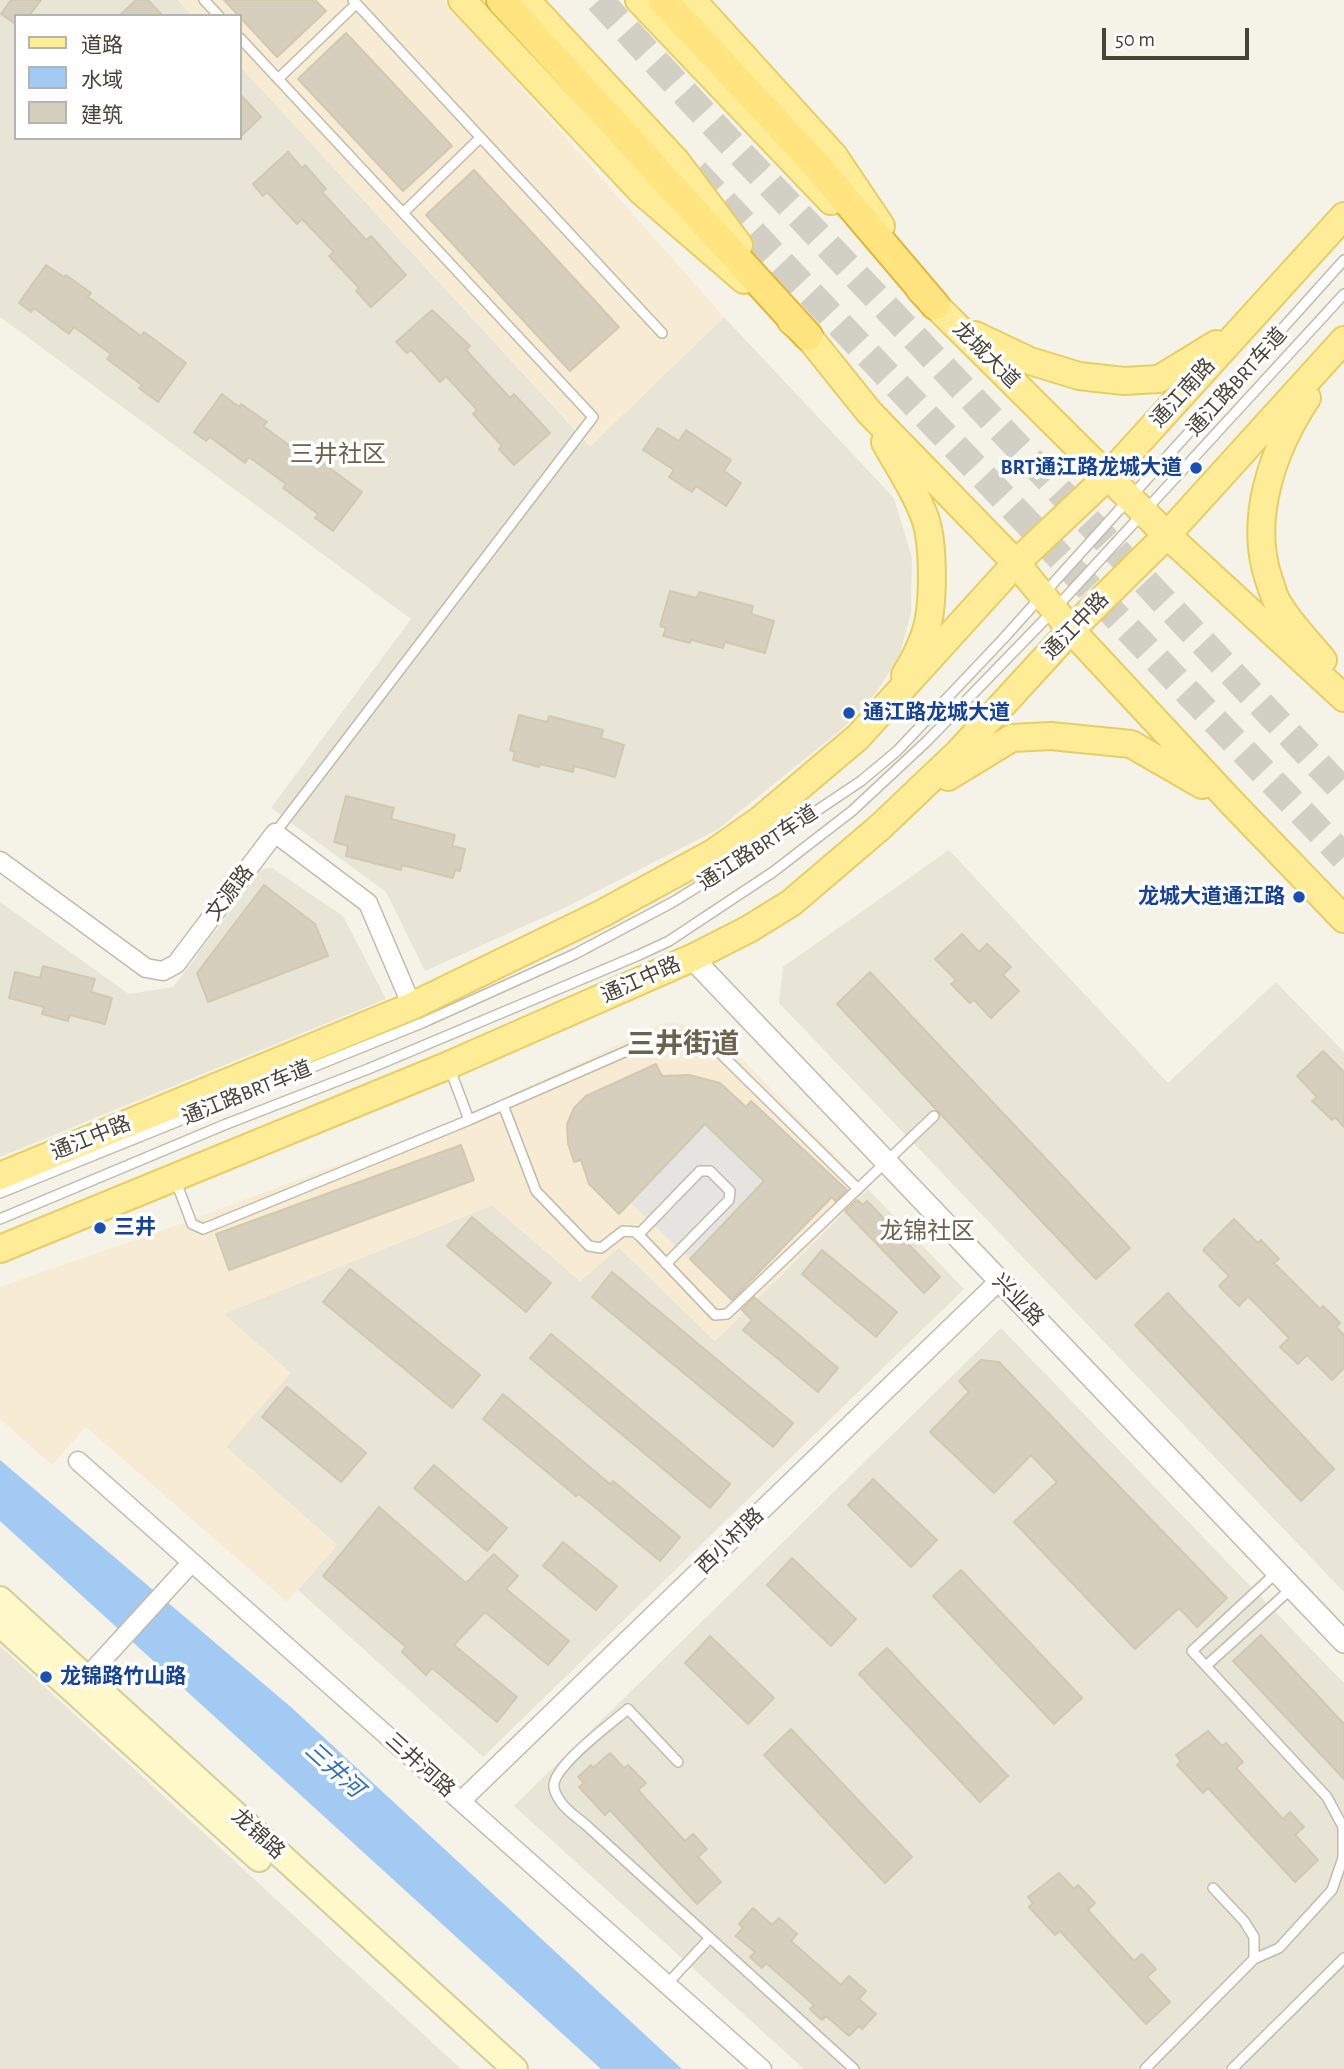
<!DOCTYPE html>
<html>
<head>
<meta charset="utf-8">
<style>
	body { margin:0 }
	#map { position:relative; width:1344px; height:2069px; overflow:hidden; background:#f5f2e8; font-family:"Alegreya Sans","Noto Sans SC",sans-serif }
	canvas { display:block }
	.legend { position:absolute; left:14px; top:14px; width:228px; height:126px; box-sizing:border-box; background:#fff; border:2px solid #b6b4af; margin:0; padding:9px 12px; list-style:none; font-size:21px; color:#484337 }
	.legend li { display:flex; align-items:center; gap:14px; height:35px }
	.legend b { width:35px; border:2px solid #b6b4af }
	.scale { position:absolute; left:1102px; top:28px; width:147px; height:32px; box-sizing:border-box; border:4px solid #484337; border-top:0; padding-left:9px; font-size:21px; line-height:24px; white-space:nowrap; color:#484337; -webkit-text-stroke:5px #fff; paint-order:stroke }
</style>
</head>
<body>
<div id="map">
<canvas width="1344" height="2069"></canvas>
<ul class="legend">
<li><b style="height:9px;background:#ffec97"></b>道路</li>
<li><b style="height:19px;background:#a3caf3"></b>水域</li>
<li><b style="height:19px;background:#d7cfbd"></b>建筑</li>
</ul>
<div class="scale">50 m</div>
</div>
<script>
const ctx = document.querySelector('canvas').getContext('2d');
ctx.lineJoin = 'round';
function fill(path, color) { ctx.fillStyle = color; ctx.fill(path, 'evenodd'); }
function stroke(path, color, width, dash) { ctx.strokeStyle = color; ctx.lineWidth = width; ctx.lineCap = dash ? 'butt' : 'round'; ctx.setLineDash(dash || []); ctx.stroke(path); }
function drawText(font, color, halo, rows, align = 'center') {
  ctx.font = font + ' "Alegreya Sans","Noto Sans SC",sans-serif'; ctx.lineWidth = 7; ctx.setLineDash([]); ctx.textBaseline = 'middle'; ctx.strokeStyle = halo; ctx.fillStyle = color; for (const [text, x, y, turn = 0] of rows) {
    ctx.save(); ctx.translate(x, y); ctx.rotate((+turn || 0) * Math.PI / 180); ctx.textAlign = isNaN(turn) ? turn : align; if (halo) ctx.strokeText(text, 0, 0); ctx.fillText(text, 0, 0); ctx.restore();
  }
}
fill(new Path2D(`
	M0 0H178L193 16H16V138H240V66L590 446 724 317 894 498 912 558 911 613 899 657 875 694 843 728 717 830 562 909 425 971 386 892 271 808 411 619 0 317Z
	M949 850 1168 1083 1276 982 1344 1052V1592L779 1003 783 967Z
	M272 868 343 916 386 999 0 1157V902L129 994 173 987 262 869Z
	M868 1189 964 1289 483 1757 298 1590 337 1545 226 1447 223 1314 492 1205 580 1281 619 1247 715 1341Z
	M1001 1328 1344 1683V2069H804L514 1806Z
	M0 1646 461 2069H0Z`), '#e9e5d6');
fill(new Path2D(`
	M178 0H444L724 317 591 446 240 66V16H193Z
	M666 1022 712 1028 868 1189 715 1341 619 1248 580 1281 492 1205 224 1314 291 1373 226 1447 337 1545 287 1602 86 1427 52 1465 0 1419V1287L169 1228 458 1120Z`), '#f7ecd3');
fill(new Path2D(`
	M705 1124 764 1181 690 1259 630 1202Z`), '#e6e4e0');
fill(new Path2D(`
	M0 1460 292 1708 682 2069H601L0 1521Z`), '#a3caf3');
const building = new Path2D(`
	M11 0H41L29 16H16L14 23 1 14Z
	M136 0H148L163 16H119Z
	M224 0H315L326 11 277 57Z
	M346 33 452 146 403 191 298 79Z
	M240 94 261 117 240 137Z
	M288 152 302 168 305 165 326 189 322 192 366 240 371 236 406 275 371 307 356 291 359 288 329 256 334 252 302 219 297 224 267 192 263 196 253 184Z
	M474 170 619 327 570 371 426 215Z
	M46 265 64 277 66 275 91 293 88 297 141 336 144 332 186 363 158 402 139 388 142 385 107 359 111 354 74 327 69 334 34 308 31 312 19 303Z
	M432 310 470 346 466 350 510 398 514 394 550 433 514 465 499 449 502 446 473 414 477 410 446 376 440 382 411 350 407 353 396 342Z
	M222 394 239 407 241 404 267 422 263 426 316 465 320 461 362 492 333 531 315 518 318 514 283 488 286 484 249 457 245 463 210 437 206 441 194 432Z
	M658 428 679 441 686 430 731 460 724 471 741 483 726 506 696 486 692 492 669 477 674 470 643 450Z
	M670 591 697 598 699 592 753 606 751 614 774 621 765 653 725 642 723 648 691 640 690 643 663 636 666 628 660 626Z
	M519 715 547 722 549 716 603 730 601 738 624 745 615 777 574 766 573 772 540 764 539 767 513 760 515 752 510 750Z
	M346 796 394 808 391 819 455 835 452 846 465 849 460 871 455 870 453 878 402 865 401 870 346 856 348 846 334 842Z
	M264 885 315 924 328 956 208 1002 197 973Z
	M962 934 979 952 987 944 1011 967 1003 975 1019 991 991 1018 974 1000 970 1003 951 984 956 980 935 959Z
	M43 966 95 979 91 992 112 998 105 1024 70 1015 68 1021 42 1014 44 1007 9 998 15 972 40 978Z
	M870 972 1130 1248 1096 1279 837 1004Z
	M1323 1051 1344 1072V1127L1335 1117 1332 1120 1312 1101 1317 1097 1297 1076Z
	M656 1064 662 1076 689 1075 720 1083 746 1107 751 1101 847 1190 835 1201 832 1197 732 1300 690 1259 764 1181 705 1124 619 1214 589 1184 581 1160 574 1162 568 1143 567 1124 574 1108 586 1096Z
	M461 1145 474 1180 229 1270 216 1234Z
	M857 1200 863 1205 867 1201 940 1277 924 1293 845 1211Z
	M472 1217 551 1283 526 1312 447 1246Z
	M1234 1219 1258 1243 1261 1240 1279 1259 1274 1263 1320 1309 1323 1306 1340 1323 1336 1327 1344 1335V1368L1332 1380 1307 1355 1298 1364 1280 1347 1289 1338 1248 1296 1239 1306 1219 1286 1229 1276 1203 1250Z
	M822 1250 897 1312 876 1337 802 1274Z
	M350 1269 480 1375 452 1408 323 1302Z
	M612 1272 793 1423 773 1447 592 1297Z
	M1168 1293 1334 1469 1301 1501 1135 1325Z
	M754 1297 838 1368 818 1392 743 1330 752 1320 742 1310Z
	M551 1334 730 1484 710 1508 530 1358Z
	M981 1360 999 1362 1227 1598 1197 1627 1179 1608 1135 1649 1014 1522 1057 1482 1031 1455 994 1493 930 1432 969 1392 959 1381Z
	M287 1387 366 1453 341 1482 262 1417Z
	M503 1394 610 1484 613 1481 680 1537 660 1561 579 1494 576 1496 483 1419Z
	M434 1465 507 1528 487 1551 414 1488Z
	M873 1479 937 1540 911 1567 848 1505Z
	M379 1507 466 1583 494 1554 518 1576 506 1589 569 1641 548 1665 485 1612 454 1645 517 1697 497 1722 432 1668 426 1675 402 1652 406 1647 323 1576Z
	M563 1542 617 1586 596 1610 543 1566Z
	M792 1558 856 1619 831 1646 767 1585Z
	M961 1570 1082 1698 1054 1724 933 1596Z
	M1261 1635 1344 1724V1779L1233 1661Z
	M710 1636 774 1698 748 1724 685 1663Z
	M887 1648 1008 1776 980 1802 859 1674Z
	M791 1729 912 1857 885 1883 764 1755Z
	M1208 1731 1222 1746 1226 1743 1243 1762 1236 1768 1283 1819 1290 1812 1304 1827 1295 1835 1318 1860 1295 1882 1208 1788 1203 1793 1177 1765 1181 1761 1176 1755Z
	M610 1753 624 1768 628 1765 646 1783 638 1790 685 1841 693 1834 707 1849 698 1857 721 1882 697 1904 610 1810 605 1815 579 1787 584 1783 578 1777 591 1765 593 1768Z
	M1059 1873 1074 1889 1078 1885 1095 1903 1088 1910 1134 1961 1142 1954 1156 1969 1147 1977 1170 2002 1146 2024 1060 1931 1055 1935 1029 1907 1033 1903 1028 1897Z
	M753 1908 772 1925 779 1918 797 1934 791 1941 841 1985 849 1976 866 1991 859 1999 876 2014 862 2029 859 2026 849 2036 826 2016 822 2020 810 2009 814 2005 766 1963 762 1968 750 1957 755 1952 736 1936 743 1928 739 1924Z`);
fill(building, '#d7cfbd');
stroke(building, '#d2c8b0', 2);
stroke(new Path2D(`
	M599 0 728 140 1344 792
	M695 172 1344 857`), '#d2cfc5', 28, [28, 14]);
const service = new Path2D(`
	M204 0 219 16
	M353 0 662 333
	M240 38 593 417 275 833
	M278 79 356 4
	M403 213 480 138
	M450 1069 469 1120
	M503 1105 536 1191 589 1246 601 1248 623 1231 636 1232 715 1315 727 1314 934 1116
	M175 1179 192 1224 203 1229 469 1120 652 1040C683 1034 692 1035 719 1052L858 1189
	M0 1193 422 1023 575 954 673 902 773 840 861 781 897 751 1003 639 1344 260
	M0 1219 224 1125 368 1069 639 955 669 941 773 872 852 811 926 742 1054 610 1344 294
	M638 1235 700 1171H710L730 1191 729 1200 666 1264
	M1206 1666 1292 1588
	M678 1762 628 1709C612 1723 550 1768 554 1788 558 1805 574 1815 586 1825L854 2069
	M1213 1888 1244 1921 1254 1937V1959
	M667 1984 710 1938
	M1145 2069 1254 1959 1279 1948 1332 1890 1343 1858V1827L1327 1797 1192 1651 1276 1573
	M1232 2069 1344 1958`);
const minor = new Path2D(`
	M0 861 146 968 163 971 176 964 275 833 368 903 412 1006
	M78 1461 762 2069
	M86 1678 192 1562
	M461 1801 999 1281`);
const tertiary = new Path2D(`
	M692 958 1344 1642`);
const secondary = new Path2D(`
	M0 1599 515 2069
	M0 1624 259 1859`);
const primary = new Path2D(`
	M462 0 642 192 744 280
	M526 0 676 161 739 245
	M639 0 831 201
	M692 0 834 156 881 226
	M920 290 1167 535 1344 698
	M791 321 808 336 869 412 1016 563 1071 630 1234 805 1344 919
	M975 335 1030 361 1079 376 1124 381 1159 379 1216 344
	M1307 398C1273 449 1248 519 1269 580 1272 588 1274 598 1279 605 1291 625 1308 642 1323 660
	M885 442C898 466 916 492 925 518 934 543 934 605 926 631 921 646 914 661 905 675
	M948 777 1012 738 1051 736 1131 744 1202 785
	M0 1176 412 1006 603 913 713 853 760 820 858 737 1016 563 1107 477 1344 216
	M0 1249 449 1065 692 958 749 929 791 903 879 828 959 752 1071 630 1167 535 1344 340`);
const trunk = new Path2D(`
	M501 0 808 336
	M663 0 816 165 935 305`);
stroke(service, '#c1bbaa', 12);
stroke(minor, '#c1bbaa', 21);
stroke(tertiary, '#c1bbaa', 24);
stroke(secondary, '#d6cc97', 28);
stroke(primary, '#e7ce64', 30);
stroke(trunk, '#e2b535', 32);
stroke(service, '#fff', 9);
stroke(minor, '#fff', 18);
stroke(tertiary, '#fff', 21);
stroke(secondary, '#fff8c8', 24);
stroke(primary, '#ffec97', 26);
stroke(trunk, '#ffe480', 28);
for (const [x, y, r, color] of [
	[1196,468,7,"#1a4fb4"],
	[849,713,7,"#1a4fb4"],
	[1299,897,7,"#1a4fb4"],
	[100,1228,7,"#1a4fb4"],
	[46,1677,7,"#1a4fb4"]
]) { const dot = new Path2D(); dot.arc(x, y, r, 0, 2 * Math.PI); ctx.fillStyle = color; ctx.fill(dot); stroke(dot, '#fff', 2.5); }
drawText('21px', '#484337', '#fff', [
	["龙城大道",986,355,45],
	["通江路BRT车道",1237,382,-48],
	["通江南路",1183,393,-48],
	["通江中路",1076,626,-46],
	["通江路BRT车道",758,848,-33],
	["文源路",230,893,-53],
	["通江中路",641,980,-24],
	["通江路BRT车道",247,1093,-22],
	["通江中路",91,1138,-22],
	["兴业路",1018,1300,46],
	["西小村路",730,1541,-44],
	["三井河路",420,1765,42],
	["龙锦路",258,1834,42]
]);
drawText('bold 21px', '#164399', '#fff', [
	["BRT通江路龙城大道",1182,468,"right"],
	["通江路龙城大道",863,713],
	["龙城大道通江路",1285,897,"right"],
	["三井",114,1228],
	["龙锦路竹山路",60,1677]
], 'left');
drawText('italic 23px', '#2c6eb8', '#fff', [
	["三井河",334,1770,42]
]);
drawText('24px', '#6c634d', '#fff', [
	["三井社区",338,455],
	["龙锦社区",927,1232]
]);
drawText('bold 28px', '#6c634d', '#fff', [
	["三井街道",683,1045]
]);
</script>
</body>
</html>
